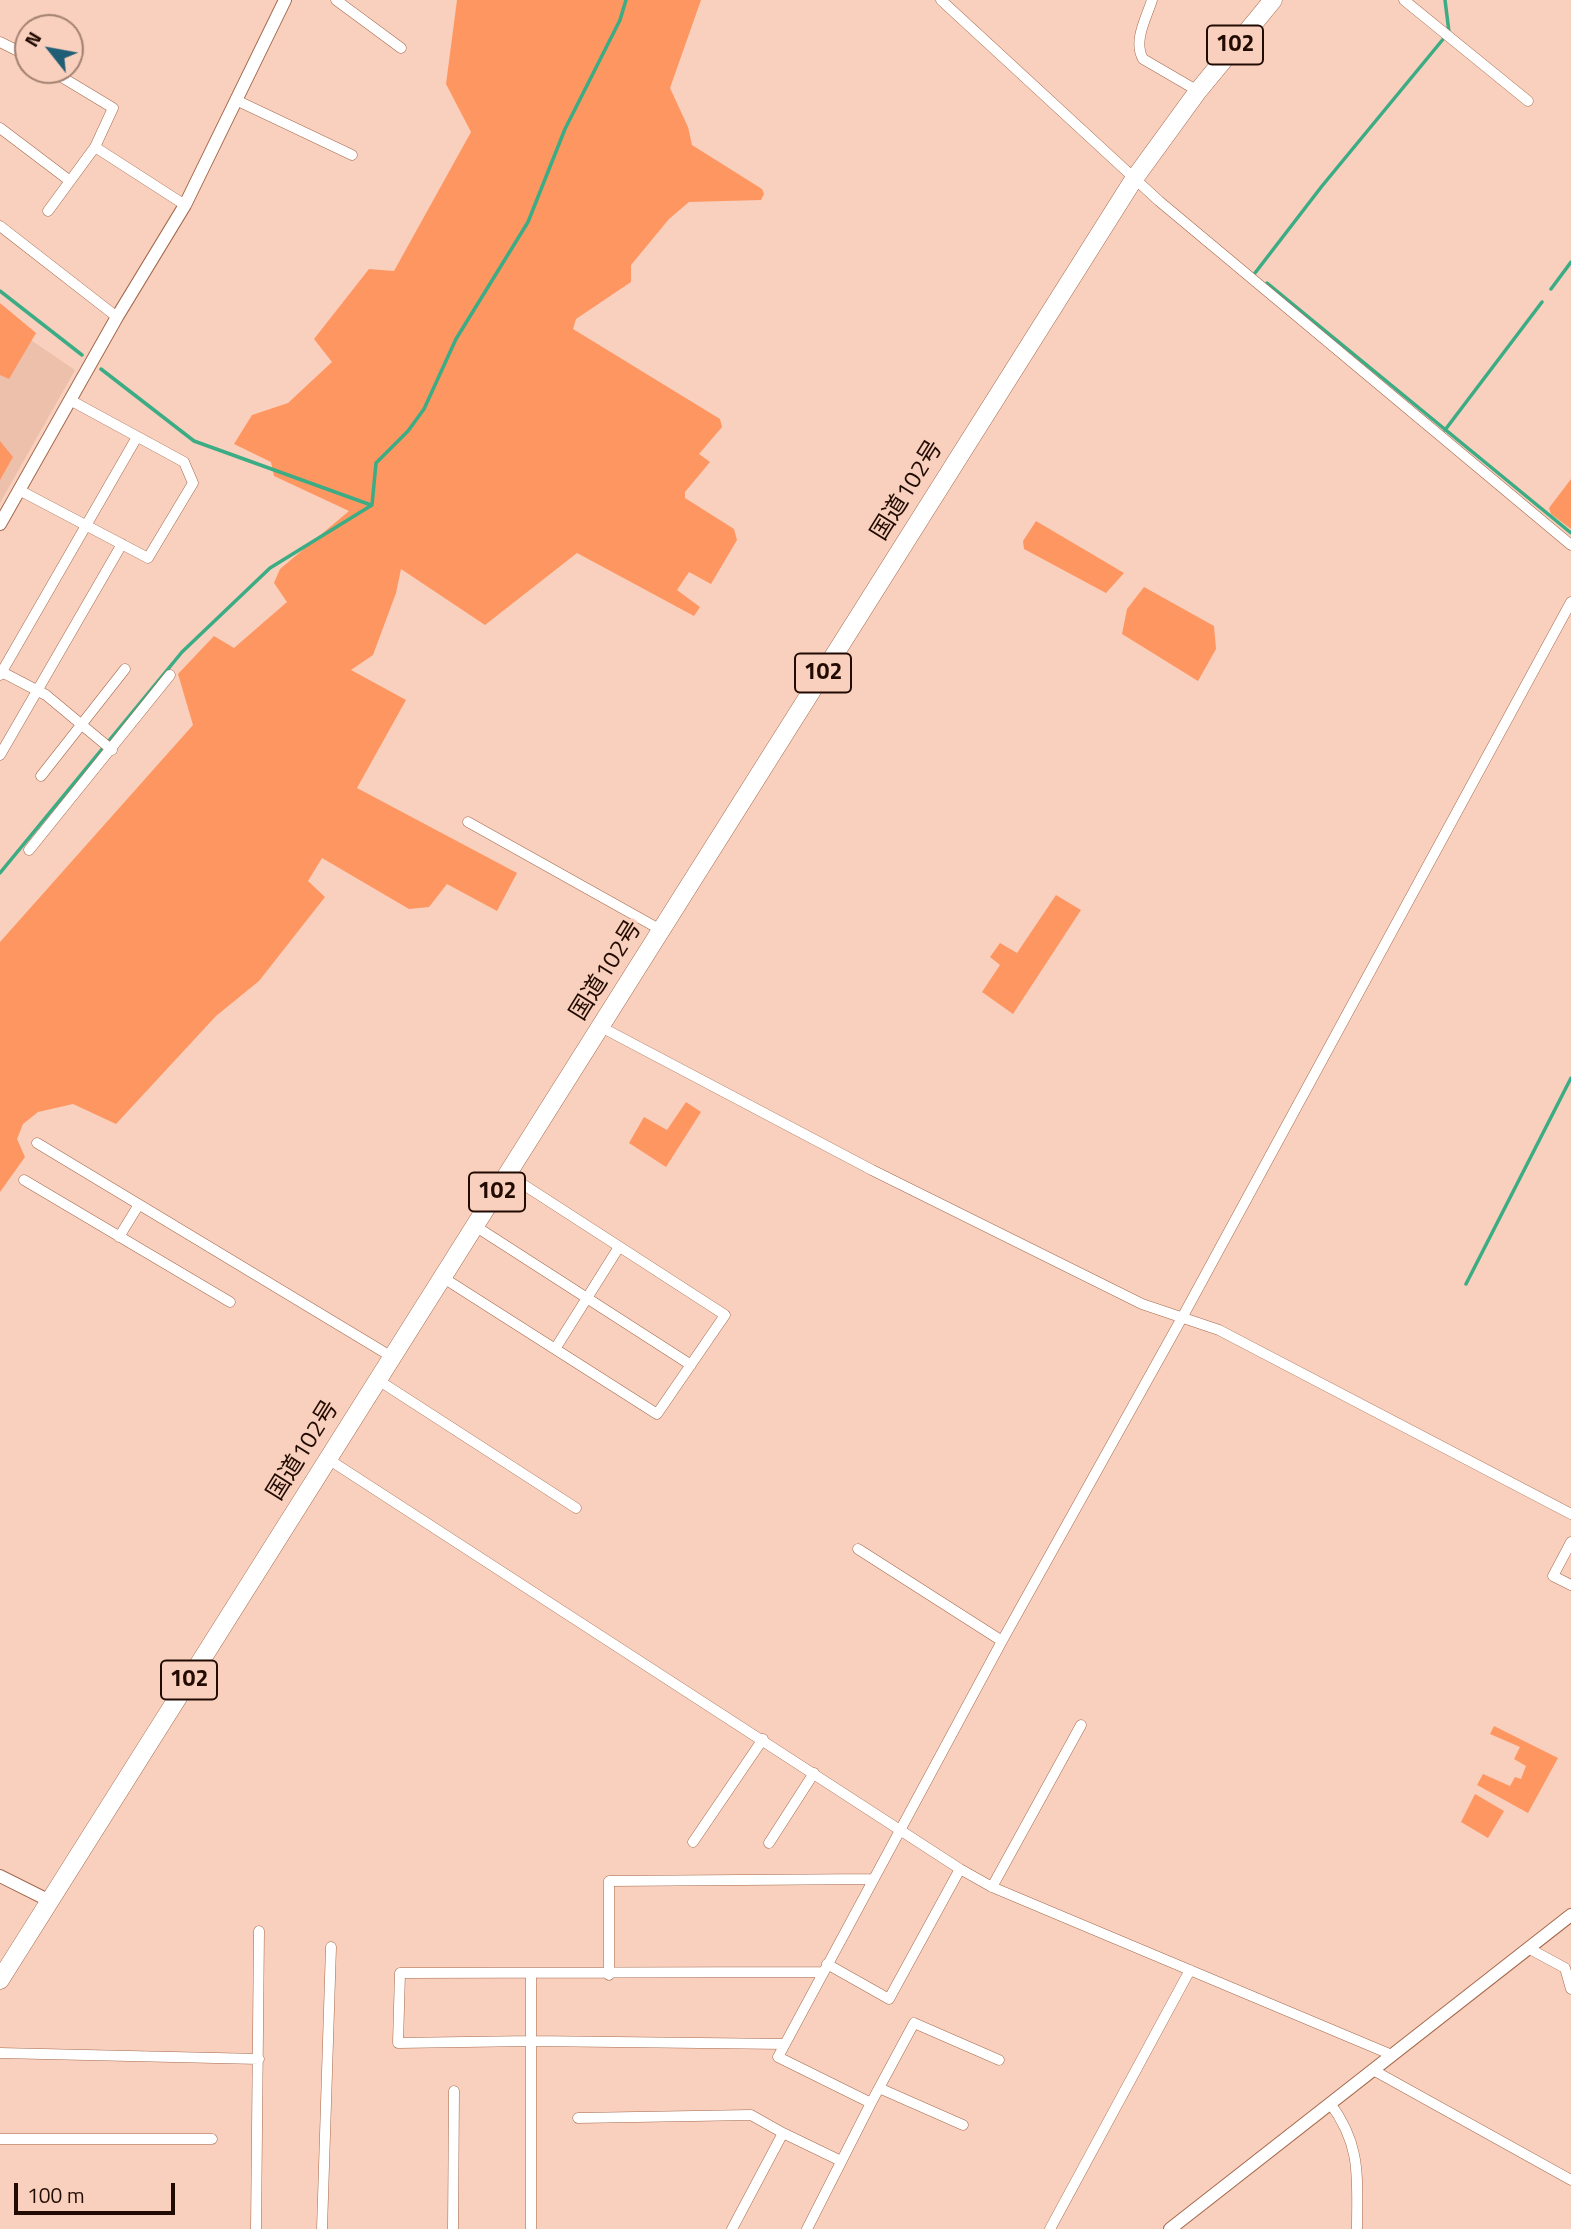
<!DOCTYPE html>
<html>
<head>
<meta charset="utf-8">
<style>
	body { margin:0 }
	#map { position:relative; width:1571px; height:2229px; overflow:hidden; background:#f9d0bd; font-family:"Titillium Web",sans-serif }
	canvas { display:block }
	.north { position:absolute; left:14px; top:14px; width:70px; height:70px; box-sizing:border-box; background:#f9d0bd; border:2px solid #a38172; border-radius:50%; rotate:301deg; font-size:19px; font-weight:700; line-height:28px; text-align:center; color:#220b02 }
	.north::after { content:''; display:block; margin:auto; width:24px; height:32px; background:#205e75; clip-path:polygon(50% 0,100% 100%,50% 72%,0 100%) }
	.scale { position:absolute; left:14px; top:2183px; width:161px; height:32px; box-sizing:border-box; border:4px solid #220b02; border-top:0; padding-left:9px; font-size:21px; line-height:24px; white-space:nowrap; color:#220b02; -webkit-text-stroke:5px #f9d0bd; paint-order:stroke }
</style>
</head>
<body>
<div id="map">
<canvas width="1571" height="2229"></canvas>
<div class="north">N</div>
<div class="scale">100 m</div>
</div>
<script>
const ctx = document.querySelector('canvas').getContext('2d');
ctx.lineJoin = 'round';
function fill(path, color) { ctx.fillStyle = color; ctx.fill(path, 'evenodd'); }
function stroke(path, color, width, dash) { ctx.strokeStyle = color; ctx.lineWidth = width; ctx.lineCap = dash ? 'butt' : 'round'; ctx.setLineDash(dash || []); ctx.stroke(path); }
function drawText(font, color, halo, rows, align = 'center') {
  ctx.font = font + ' "Titillium Web","Noto Sans JP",sans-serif'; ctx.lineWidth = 7; ctx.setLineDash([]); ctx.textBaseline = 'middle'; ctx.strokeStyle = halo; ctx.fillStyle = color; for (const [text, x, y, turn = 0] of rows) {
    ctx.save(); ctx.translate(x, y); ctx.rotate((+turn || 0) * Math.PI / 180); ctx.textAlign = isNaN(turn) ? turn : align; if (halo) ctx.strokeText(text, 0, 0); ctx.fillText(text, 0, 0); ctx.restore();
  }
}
fill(new Path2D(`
	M0 319 75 370 0 503Z`), '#edc0ac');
fill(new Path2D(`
	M457 0H701L670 88 688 127 692 145 762 189 764 194 761 200 689 202 669 219 631 265V282L576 319 573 329 720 419 722 427 699 454 710 462 685 492V498L734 529 737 540 711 584 689 572 677 590 700 607 694 616 577 553 485 625 401 569 396 593 373 655 351 670 406 700 357 788 517 873 497 911 447 884 429 907 409 909 322 858 308 881 325 897 259 981 216 1016 116 1124 73 1104 38 1112 23 1124 17 1139 25 1157 0 1192V942L193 725 178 674 214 636 234 648 287 602 274 583 280 569 349 511 274 476 271 462 234 444 252 415 288 403 332 362 314 339 369 269 394 271 471 132 446 84Z
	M0 303 36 333 9 379 0 375Z
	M0 441 13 457 0 480Z
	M1571 479V529L1551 514 1549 508Z
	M1036 521 1124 573 1106 593 1024 549 1023 541Z
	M1144 587 1214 626 1216 649 1198 681 1122 634 1127 609Z
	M1056 895 1081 910 1013 1014 982 992 1000 965 990 957 1000 943 1017 953Z
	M686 1102 701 1112 666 1167 629 1143 644 1117 667 1130Z
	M1494 1726 1558 1758 1528 1813 1477 1785 1483 1774 1510 1786 1515 1777 1521 1779 1526 1766 1514 1759 1520 1747 1490 1734Z
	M1475 1794 1504 1811 1488 1838 1461 1822Z`), '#fe9662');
stroke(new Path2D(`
	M1255 273 1322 186 1449 32 1445 0
	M1267 283 1571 533
	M1551 289 1571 262
	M0 291 82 355
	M101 369 194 441 371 505
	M1445 430 1542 302
	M0 873 182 652 270 568 372 505 376 463 408 431 424 409 456 339 528 222 565 129 620 20 626 0
	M1466 1284 1571 1078`), '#3cac85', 3.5);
const minor = new Path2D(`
	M336 0 401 48
	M941 0 1159 201 1571 545
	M1152 0C1146 19 1133 41 1143 59L1198 91
	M1404 0 1528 101
	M0 42 28 56
	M50 70 113 108 95 147 185 205
	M238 101 352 155
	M0 128 70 181
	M48 211 95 147
	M0 226 117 317
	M19 490 148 558 193 483 184 462 70 400
	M0 671 46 695 112 750
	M0 675 137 437
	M0 755 122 544
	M41 776 125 669
	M468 822 661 930
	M29 850 170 675
	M601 1027 872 1170 1142 1304 1219 1330 1571 1514
	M37 1143 392 1357
	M24 1180 230 1302
	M475 1226 691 1365
	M119 1237 138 1206
	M442 1277 657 1414 725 1315 507 1174
	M555 1349 619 1247
	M378 1380 576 1508
	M328 1459 960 1869 992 1887 1392 2055
	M1571 1542 1553 1576 1571 1585
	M858 1549 1002 1641
	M693 1842 763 1739
	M769 1843 814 1773
	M992 1887 1081 1725
	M1528 1948 1565 1968 1571 1989
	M827 1964 889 1999 960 1869
	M609 1975V1881L874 1879
	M785 2044 531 2041 398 2043 400 1973 823 1972
	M0 2053 259 2059
	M1373 2070 1571 2180
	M879 2088 963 2125
	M871 2103 914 2023 999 2060
	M1330 2103C1362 2146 1357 2178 1357 2229
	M578 2118 751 2115 783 2133 732 2229
	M783 2133 841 2161
	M0 2139H212
	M256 2229 259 1931
	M322 2229 331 1947
	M453 2229 454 2091
	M531 2229V1975
	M807 2229 871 2103 778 2057 1002 1641 1183 1316 1571 602
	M1050 2229 1190 1970`);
const tertiary = new Path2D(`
	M0 524 117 317 185 205 285 0
	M0 1876 50 1901
	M1170 2229 1571 1915`);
const trunk = new Path2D(`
	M0 1980 1134 179 1198 91 1273 0`);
stroke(minor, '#a5694c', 11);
stroke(tertiary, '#a5694c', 14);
stroke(trunk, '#a5694c', 19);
stroke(minor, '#fff', 10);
stroke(tertiary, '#fff', 12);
stroke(trunk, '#fff', 18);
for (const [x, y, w] of [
	[1235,45,56],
	[823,673,56],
	[497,1192,56],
	[189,1680,56]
]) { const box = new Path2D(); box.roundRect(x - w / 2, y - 19.5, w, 39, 5); ctx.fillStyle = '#f9d0bd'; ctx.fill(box); stroke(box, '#220b02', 2); }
drawText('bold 23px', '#220b02', null, [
	["102",1235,45],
	["102",823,673],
	["102",497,1192],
	["102",189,1680]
]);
drawText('24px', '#220b02', '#f9d0bd', [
	["国道102号",908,491,-58],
	["国道102号",607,971,-58],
	["国道102号",304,1451,-58]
]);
</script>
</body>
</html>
